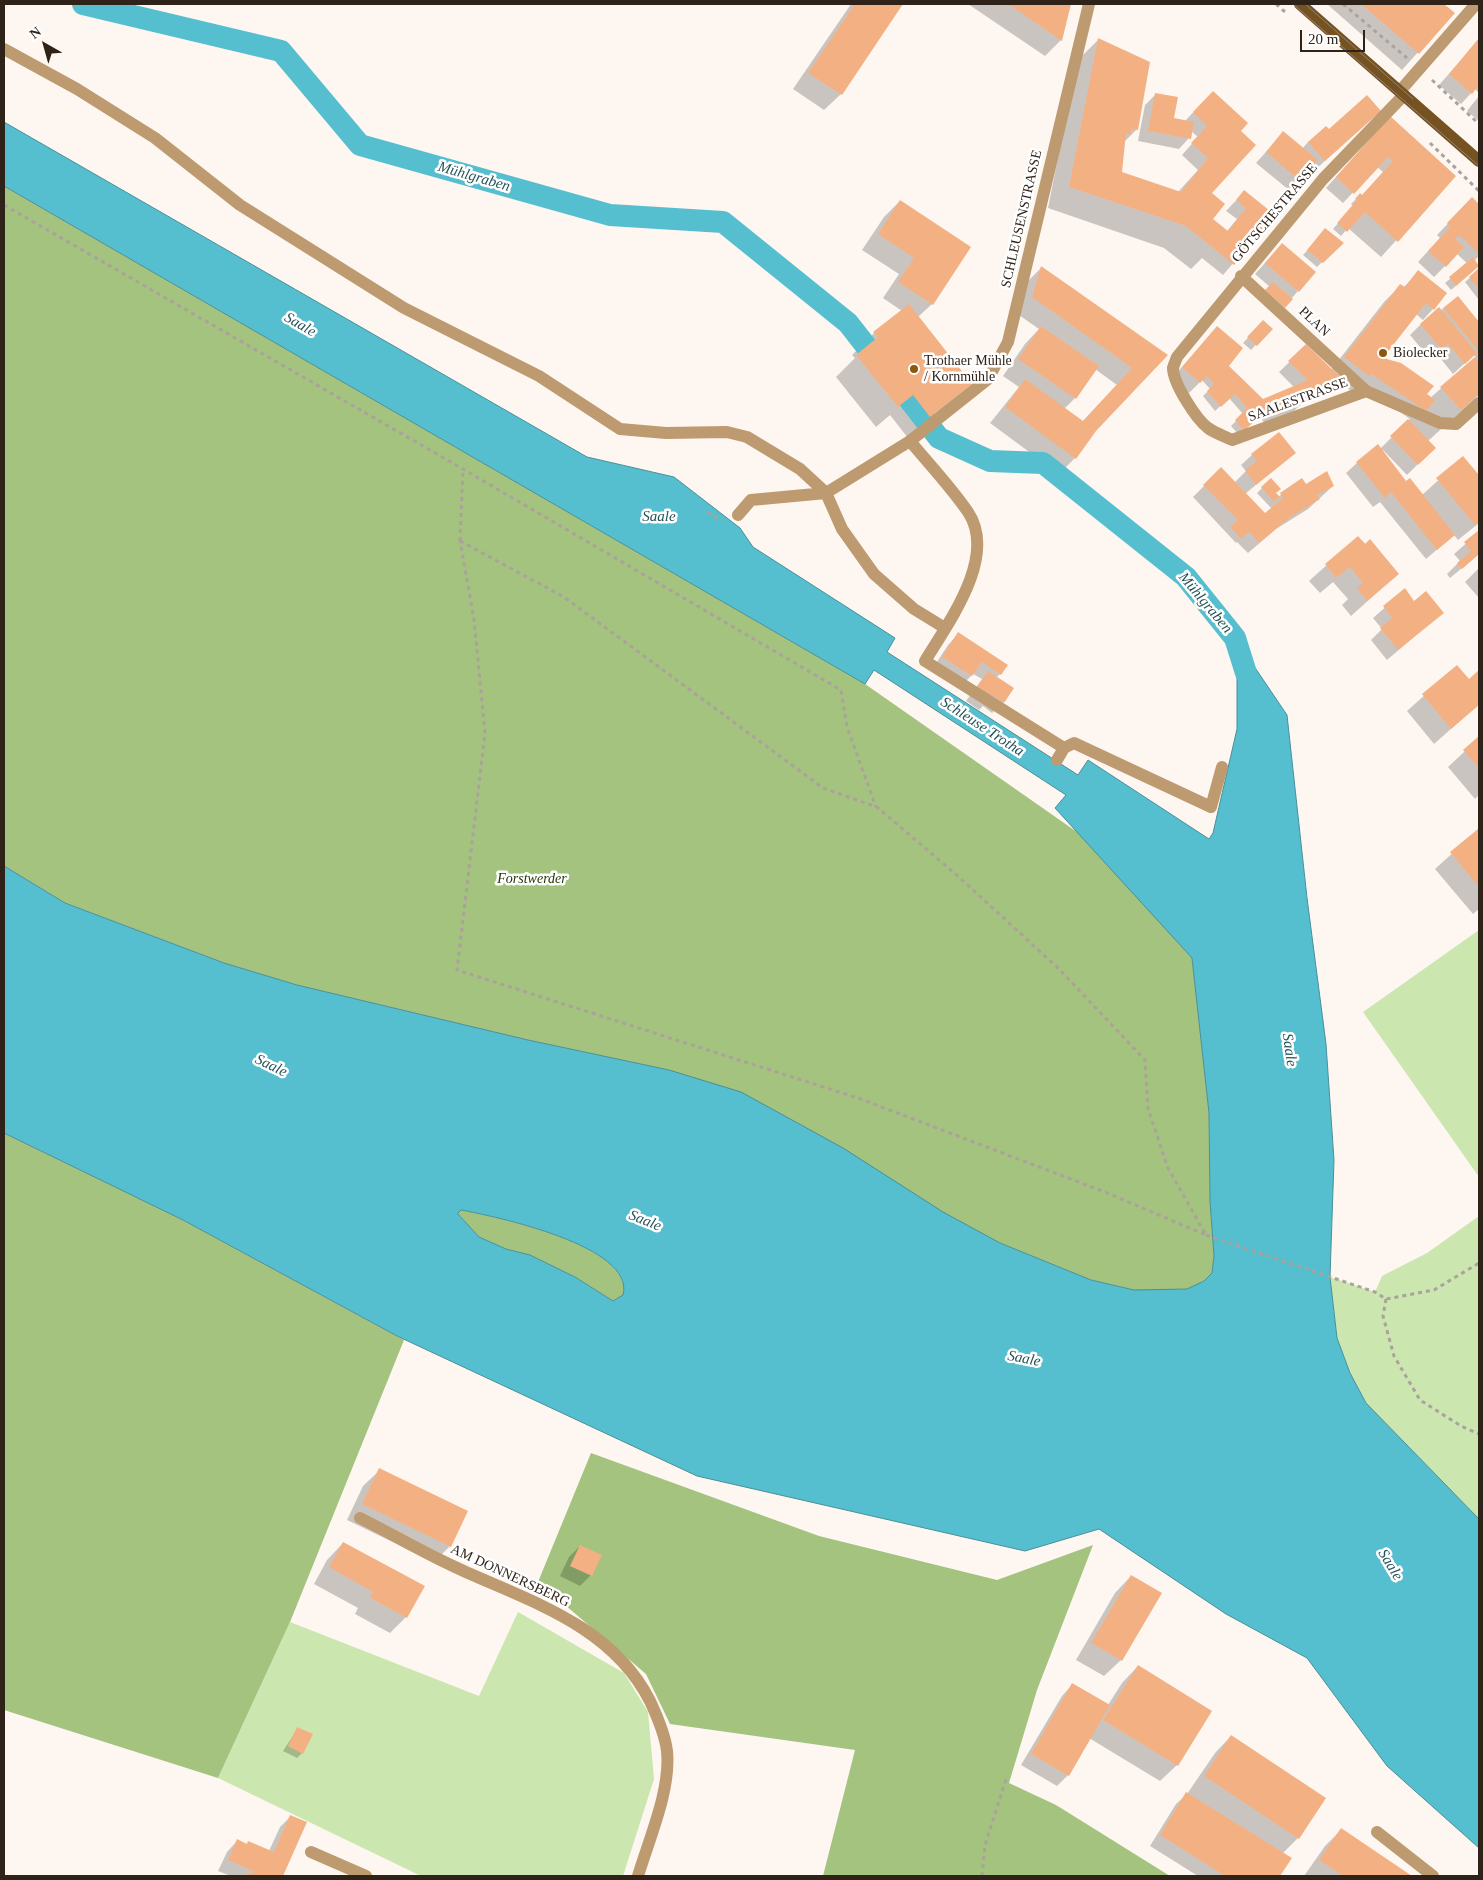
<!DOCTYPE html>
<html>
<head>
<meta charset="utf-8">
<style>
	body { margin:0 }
	#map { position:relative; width:1483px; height:1880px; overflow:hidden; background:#fdf6f1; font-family:"Times New Roman",serif }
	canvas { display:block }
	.frame { position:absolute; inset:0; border:5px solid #2e2219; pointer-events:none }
	.north { position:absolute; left:20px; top:20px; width:50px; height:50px; -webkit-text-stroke:4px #fff; paint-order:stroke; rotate:322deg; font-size:14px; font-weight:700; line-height:20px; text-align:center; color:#2e2219 }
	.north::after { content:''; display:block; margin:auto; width:18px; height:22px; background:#2e2219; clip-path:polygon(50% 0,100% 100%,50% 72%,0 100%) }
	.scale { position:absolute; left:1300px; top:30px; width:65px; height:22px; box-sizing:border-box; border:2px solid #2e2219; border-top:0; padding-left:6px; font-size:15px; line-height:18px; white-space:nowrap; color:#2e2219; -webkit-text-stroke:4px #fff; paint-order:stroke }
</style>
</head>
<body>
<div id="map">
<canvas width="1483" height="1880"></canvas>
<div class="frame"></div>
<div class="north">N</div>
<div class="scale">20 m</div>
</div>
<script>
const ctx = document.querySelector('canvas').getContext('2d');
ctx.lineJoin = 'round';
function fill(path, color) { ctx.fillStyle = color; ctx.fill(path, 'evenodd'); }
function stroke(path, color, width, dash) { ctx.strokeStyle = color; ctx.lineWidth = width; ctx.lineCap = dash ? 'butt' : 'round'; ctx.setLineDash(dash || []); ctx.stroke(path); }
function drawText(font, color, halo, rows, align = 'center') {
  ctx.font = font + ' "Times New Roman",serif'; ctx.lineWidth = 5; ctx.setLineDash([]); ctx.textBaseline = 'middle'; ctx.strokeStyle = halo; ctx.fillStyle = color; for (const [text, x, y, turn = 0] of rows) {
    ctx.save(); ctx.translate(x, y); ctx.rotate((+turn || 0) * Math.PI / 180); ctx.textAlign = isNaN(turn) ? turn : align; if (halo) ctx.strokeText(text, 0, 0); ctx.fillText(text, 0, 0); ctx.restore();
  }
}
fill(new Path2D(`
	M1479 930V1177L1363 1012Z
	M1479 1216V1519L1366 1403 1350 1373 1337 1338 1330 1277 1375 1292 1382 1276 1427 1253Z
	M518 1612 624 1673 648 1712 654 1779 623 1876H421L218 1778 290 1622 479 1696Z`), '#cbe7af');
fill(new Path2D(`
	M4 186 865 684 1087 839 1192 958 1209 1113 1210 1201 1214 1256 1212 1273 1204 1281 1188 1289 1166 1291 1134 1290 1091 1280 1000 1243 669 1070 528 1040 297 985 224 963 65 903 4 866Z
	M4 1133 183 1220 404 1340 290 1622 218 1778 4 1710Z
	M461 1210C494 1216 636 1246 623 1295L613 1301 575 1277 530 1255 506 1249 479 1237 458 1214Z
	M591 1453 819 1536 997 1580 1093 1545 1037 1690 1009 1783 1056 1805 1170 1876H823L855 1750 670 1724 646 1674 538 1582Z`), '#a3c37f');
const water = new Path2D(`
	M4 122 587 457 674 477 740 528 753 547 895 638 887 652 1078 775 1088 760 1209 839 1213 833 1237 729V641L1287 715 1307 898 1326 1044 1334 1160 1330 1277 1337 1338 1350 1373 1366 1403 1479 1519V1848L1387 1766 1307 1658 1226 1614 1099 1529 1025 1551 697 1476 397 1336 183 1220 4 1133V866L65 903 224 963 297 985 528 1040 669 1070 741 1092 843 1148 943 1212 1000 1243 1091 1280 1134 1290 1187 1289 1204 1281 1212 1273 1214 1256 1210 1201 1209 1113 1192 958 1055 808 1066 795 874 670 865 684 4 186ZM461 1210C494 1216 636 1246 623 1295L613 1301 575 1277 530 1255 506 1249 479 1237 458 1214Z`);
fill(water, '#55becf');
stroke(water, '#498f98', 1);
fill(new Path2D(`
	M851 4H902L841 94 824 110 793 89Z
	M968 4H1069L1061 40 1045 56Z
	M1327 4H1442L1453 13 1402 70Z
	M1098 40 1137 129 1124 142 1120 173 1178 192 1198 170 1182 155 1198 137 1191 131 1189 138 1179 149 1138 141 1145 105 1156 94 1172 119 1185 121 1202 103 1239 131 1210 193 1211 219 1227 231 1237 219 1226 211 1244 192 1274 216 1223 275 1202 258 1191 269 1164 248 1048 208 1077 61Z
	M1479 40V93L1475 89 1461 104 1439 85Z
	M1479 96V121L1467 111Z
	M1379 129 1455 176 1381 257 1348 228 1341 236 1333 229 1353 206 1351 204 1360 195 1362 197 1383 172 1377 167 1343 203 1326 188Z
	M1283 133 1302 149 1308 142 1342 145 1314 171 1310 167 1289 190 1256 163Z
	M1472 198 1479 205V256L1474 261 1473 271 1451 290 1445 283 1468 264 1457 254 1434 277 1418 262 1440 238 1437 235Z
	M900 201 932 304 918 317 971 384 908 438 890 415 876 427 836 377 855 358 852 355 874 333 902 311 883 298 899 274 862 250 884 217Z
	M1321 235 1342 243 1317 267 1303 255Z
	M1282 244 1298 291 1291 299 1270 287 1255 274Z
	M1041 268 1166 355 1096 430 1075 458 1059 474 990 423 1019 387 1003 376 1025 344 1039 329 1016 313 1025 284ZM1095 369 1117 385 1082 422 1064 409 1075 398Z
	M1479 270V300L1465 282Z
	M1418 272 1433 309 1423 320 1416 314 1381 359 1430 398 1476 358 1474 355 1453 374 1437 354 1430 359 1410 335 1421 324 1458 298 1479 324V395L1428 441 1434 448 1407 475 1383 450 1382 452 1406 482 1422 495 1463 458 1479 477V523L1458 540 1454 535 1426 559 1380 502 1373 507 1346 473 1357 463 1380 449 1410 419 1360 384 1352 392 1336 379 1313 402V400L1299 406 1293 412 1266 425 1259 416 1239 435 1231 426 1243 414 1229 398 1215 411 1203 396 1210 389 1202 380 1189 393 1172 378 1207 339 1226 366 1262 401 1294 387 1279 372 1306 346 1331 370 1384 302 1401 285 1403 288Z
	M1258 327 1271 329 1251 350 1243 343Z
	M1294 453 1245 494 1265 515 1272 509 1257 493 1262 488 1278 497 1301 479 1306 486H1333L1308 509 1276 529 1248 553 1237 542 1236 543 1193 497 1221 469 1234 483 1246 471 1241 465 1252 455Z
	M1479 532V554L1450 578 1447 574 1460 561 1454 554Z
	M1358 537 1398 574 1351 616 1342 605 1348 599 1333 582 1320 593 1309 581Z
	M1479 568V598L1465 582Z
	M1405 590 1414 602 1442 613 1387 660 1371 640 1382 629 1373 618Z
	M958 634 1000 674 996 678 1003 702 992 713 983 706 979 710 966 701 982 679 973 674 961 686 933 668 948 645Z
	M1456 667 1468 681 1479 672V704L1434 744 1407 711Z
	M1479 738V795L1475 799 1448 767Z
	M1478 830 1479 909 1473 914 1435 869Z
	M380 1470 450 1546 434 1562 347 1520 363 1486Z
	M343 1543 406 1617 390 1633 355 1614 358 1608 314 1584 327 1560Z
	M580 1546 591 1575 580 1586 560 1576 569 1557Z
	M1131 1576 1121 1660 1104 1676 1076 1660 1115 1593Z
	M1138 1666 1210 1711 1177 1765 1160 1781 1089 1738 1068 1775 1057 1786 1021 1765 1062 1696 1072 1685 1108 1705 1122 1683Z
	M298 1728 302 1753 297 1758 283 1751Z
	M1231 1736 1298 1838 1282 1854 1290 1858 1279 1876H1198L1150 1846 1176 1804 1187 1794 1215 1753Z
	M291 1816 306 1823 282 1876H231L218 1871 227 1852 237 1841 246 1845 248 1842 269 1851 280 1827Z
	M1341 1830 1409 1876H1304L1325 1846Z`), '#0003');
stroke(new Path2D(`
	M83 4 281 51 360 145 610 215 723 222 848 323 866 346
	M908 398 939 438 990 461 1043 463 1186 577 1235 638 1246 673`), '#55becf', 22);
fill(new Path2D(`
	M855 4H903L842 95 808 73Z
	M1008 4H1071L1062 41Z
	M1361 4H1444L1455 13 1419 54Z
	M1098 38 1150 62 1138 130 1132 129 1131 135 1126 133 1122 172 1181 192 1208 158 1191 143 1207 126 1193 112 1213 91 1248 123 1241 131 1256 145 1212 193 1225 204 1213 219 1228 231 1246 208 1236 200 1244 190 1275 215 1234 265 1186 226 1069 187Z
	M1479 38V85L1472 94 1449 74Z
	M1155 93 1178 97 1174 118 1194 122 1191 139 1148 131Z
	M1367 95 1381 111 1325 161 1308 142 1326 126 1329 129Z
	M1390 116 1456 176 1398 242 1365 212 1347 232 1337 223 1357 200 1355 199 1360 193 1362 195 1393 161 1388 157 1354 194 1336 177Z
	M1283 131 1318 160 1300 181 1266 152Z
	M1472 197 1479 204V254L1459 235 1455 239 1464 247 1446 267 1428 251 1450 227 1447 223Z
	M900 200 971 247 933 305 898 282 914 258 878 234Z
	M1325 228 1344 243 1323 263 1307 250Z
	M1282 243 1316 272 1299 292 1265 263Z
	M1473 257 1479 266 1456 286 1449 277Z
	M1041 266 1168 355 1096 431 1076 459 1005 407 1025 379 1083 421 1132 368 1032 297Z
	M1479 268V289L1469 277Z
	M1418 270 1447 293 1434 310 1426 303 1383 358 1401 363 1434 386 1427 394 1435 400 1426 411 1371 374 1369 376 1344 357 1400 284 1405 287Z
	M1273 282 1293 299 1285 308 1265 290Z
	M1458 296 1479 322V351L1443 308Z
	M909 304 972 384 930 417 913 395 898 407 856 355 878 337 873 332Z
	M1439 307 1477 353 1465 364 1448 344 1441 349 1420 324Z
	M1263 320 1273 329 1257 346 1247 337Z
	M1041 326 1099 366 1076 399 1018 359Z
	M1217 326 1243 348 1229 366 1263 399 1308 380 1288 361 1306 344 1340 377 1323 393 1278 415 1270 407 1244 431 1235 420 1247 408 1235 394 1221 407 1207 391 1214 384 1207 376 1200 383 1182 367Z
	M1475 357 1479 362V394L1461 410 1440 387Z
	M1408 419 1436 448 1418 465 1390 436Z
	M1279 432 1296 453 1256 485 1245 470 1257 461 1251 454Z
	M1378 444 1406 481 1410 478 1455 535 1437 550 1391 492 1385 498 1356 462Z
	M1463 456 1479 475V522L1475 525 1436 478Z
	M1221 467 1265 513 1283 498 1280 493 1302 478 1306 484 1327 471 1334 486 1317 495 1320 499 1289 518 1259 543 1249 532 1241 539 1230 527 1238 520 1203 485Z
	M1271 478 1281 489 1276 493 1280 497 1274 502 1261 487Z
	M1479 530V554L1462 569 1457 563 1471 551 1464 542Z
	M1358 536 1365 544 1370 539 1399 574 1367 601 1357 588 1363 583 1350 567 1336 578 1325 564Z
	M1405 588 1414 601 1426 591 1444 613 1398 650 1380 628 1392 618 1383 606Z
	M958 632 1008 665 1001 675 982 662 972 676 942 657Z
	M1457 665 1469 679 1479 670V705L1451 729 1422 694Z
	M988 671 1014 688 1004 703 994 696 991 700 975 690Z
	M1479 736V768L1463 750Z
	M1478 829 1479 830V887L1450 852Z
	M379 1468 468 1511 451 1547 362 1504Z
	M343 1542 425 1586 407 1618 370 1598 373 1592 329 1567Z
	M580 1545 602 1555 592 1576 570 1566Z
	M1131 1575 1162 1593 1122 1661 1091 1643Z
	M1138 1665 1212 1711 1178 1766 1103 1720Z
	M1072 1683 1110 1705 1069 1776 1031 1754Z
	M297 1727 313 1734 303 1754 288 1746Z
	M1231 1735 1326 1798 1299 1839 1204 1776Z
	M1186 1792 1292 1858 1280 1876H1225L1160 1835Z
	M290 1815 307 1822 283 1876H242L255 1872 228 1860 237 1839 247 1844 248 1841 274 1852Z
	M1341 1828 1412 1876H1343L1319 1860Z`), '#f3b183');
stroke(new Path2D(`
	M1276 4 1285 12
	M1343 4 1407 58
	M1432 80 1479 124
	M1430 143 1479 191
	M4 205 463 469 841 690 847 727 876 807
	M707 512 722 520
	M460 541 564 597 823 788 877 807 959 877 1059 969 1145 1060 1148 1109 1168 1168 1206 1235 1105 1192 858 1098 457 970 485 733 474 619Z
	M460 541 463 469
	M1206 1235 1375 1292 1386 1299 1434 1290 1479 1263
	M1386 1299 1383 1316 1394 1356 1420 1400 1461 1426 1479 1434
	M982 1876 985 1845 1007 1776`), '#aba29c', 3, [4, 4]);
stroke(new Path2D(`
	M4 49 77 89 155 138 240 205 404 308 539 376 620 429 666 433 727 432 747 437 800 469 826 493 842 529 874 574 914 609 945 628
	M1400 91 1476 4
	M1241 276 1366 391 1440 423 1456 424 1479 403
	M1366 391 1232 440C1224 436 1215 433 1208 428 1196 419 1173 383 1173 368 1174 364 1176 360 1177 357L1323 179 1404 95
	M910 441C929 464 951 487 968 512 998 557 948 623 925 661L1064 748 1074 743 1211 807 1222 767
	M738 515 751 500 826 493 910 441 988 379 1008 342 1089 4
	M1057 760 1064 748
	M360 1518C392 1534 422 1552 455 1567 528 1601 611 1624 650 1701 657 1716 665 1734 667 1751 671 1790 649 1839 638 1876
	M1377 1832 1433 1876
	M311 1852 366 1876`), '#bd9a6f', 12);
stroke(new Path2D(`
	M1300 4 1479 161`), '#765221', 12);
stroke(new Path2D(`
	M1293 4 1479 166
	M1305 4 1413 99`), '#8c827b', 1);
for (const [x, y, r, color] of [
	[1383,353,5,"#8e570d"],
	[914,369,5,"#8e570d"]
]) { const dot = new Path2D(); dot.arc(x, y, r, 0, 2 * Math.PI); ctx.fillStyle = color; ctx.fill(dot); stroke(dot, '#fff', 2); }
drawText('14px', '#2e2219', '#fff', [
	["GÖTSCHESTRASSE",1275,213,-50],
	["SCHLEUSENSTRASSE",1022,219,-77],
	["PLAN",1314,322,43],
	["SAALESTRASSE",1298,400,-20],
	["AM DONNERSBERG",510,1576,25]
]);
drawText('14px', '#2e2219', '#fff', [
	["Biolecker",1393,353],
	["Trothaer Mühle",924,361],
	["/ Kornmühle",924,377]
], 'left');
drawText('italic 14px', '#1e3200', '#fff', [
	["Forstwerder",532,879]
]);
drawText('italic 15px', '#25535a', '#fff', [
	["Mühlgraben",474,177,16],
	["Saale",300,325,30],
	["Saale",659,517],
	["Mühlgraben",1205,603,50],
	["Schleuse Trotha",982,727,33],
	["Saale",1289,1050,82],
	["Saale",271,1066,26],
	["Saale",645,1221,22],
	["Saale",1024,1359,11],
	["Saale",1390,1565,59]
]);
</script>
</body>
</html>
